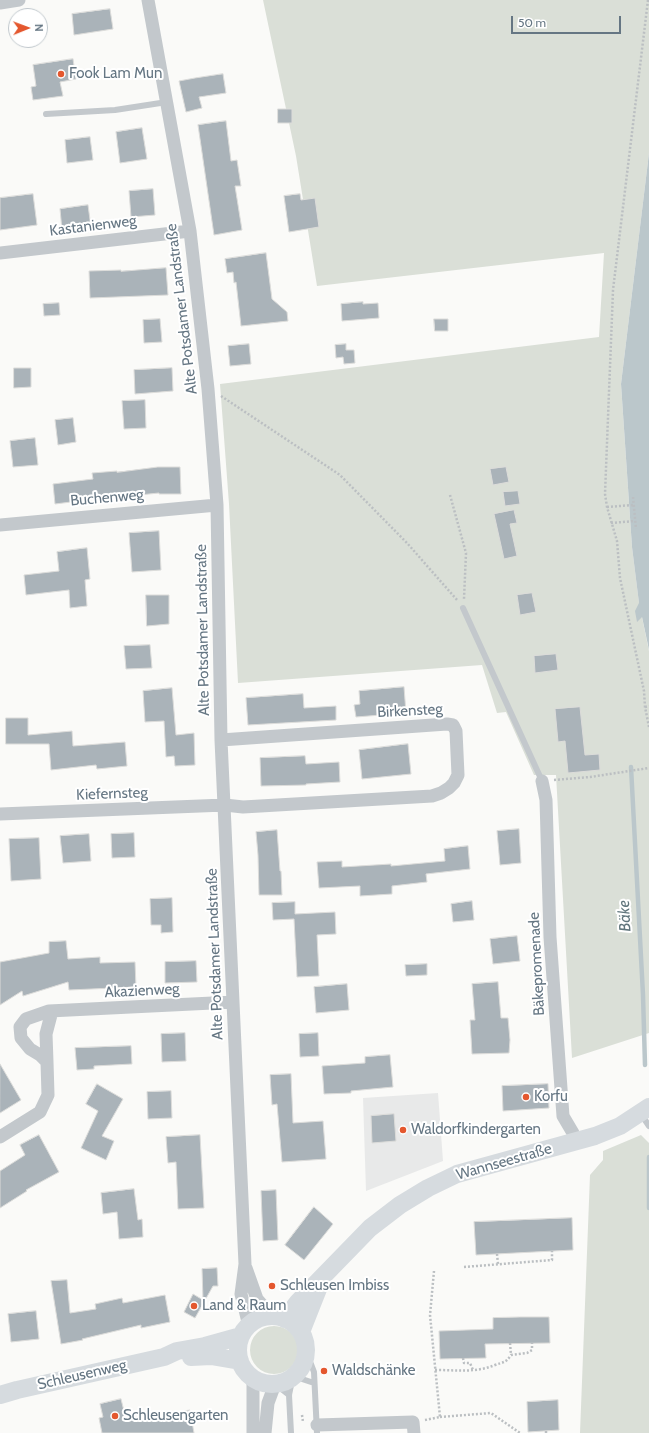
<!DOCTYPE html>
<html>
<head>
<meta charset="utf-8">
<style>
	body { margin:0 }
	#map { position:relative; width:649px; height:1433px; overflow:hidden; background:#fafaf8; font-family:Cabin,sans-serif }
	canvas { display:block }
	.north { position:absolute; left:8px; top:8px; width:40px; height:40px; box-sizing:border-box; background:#fff; border:1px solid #c1c8cd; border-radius:50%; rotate:89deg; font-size:11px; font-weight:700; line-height:16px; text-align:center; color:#657683 }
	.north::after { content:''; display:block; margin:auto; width:14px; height:18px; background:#e4572e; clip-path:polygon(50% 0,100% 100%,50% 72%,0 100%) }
	.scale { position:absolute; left:511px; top:16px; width:110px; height:18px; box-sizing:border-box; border:2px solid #657683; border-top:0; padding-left:5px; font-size:12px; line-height:14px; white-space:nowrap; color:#657683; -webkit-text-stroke:3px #fff; paint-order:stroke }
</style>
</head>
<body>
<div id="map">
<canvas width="649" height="1433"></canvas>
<div class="north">N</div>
<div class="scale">50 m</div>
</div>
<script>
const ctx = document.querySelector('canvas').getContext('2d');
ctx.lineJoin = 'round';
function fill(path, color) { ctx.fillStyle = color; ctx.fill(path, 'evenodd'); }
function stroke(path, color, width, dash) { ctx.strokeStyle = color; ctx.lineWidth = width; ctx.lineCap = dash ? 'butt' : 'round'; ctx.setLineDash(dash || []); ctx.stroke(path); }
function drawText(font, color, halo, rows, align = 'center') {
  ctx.font = font + ' Cabin,sans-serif'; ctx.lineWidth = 4; ctx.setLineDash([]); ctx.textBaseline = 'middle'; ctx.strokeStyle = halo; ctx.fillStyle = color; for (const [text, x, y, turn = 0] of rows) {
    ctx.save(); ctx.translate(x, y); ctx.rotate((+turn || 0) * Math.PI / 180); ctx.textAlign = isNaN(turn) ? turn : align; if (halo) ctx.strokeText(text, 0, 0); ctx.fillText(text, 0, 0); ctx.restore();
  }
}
fill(new Path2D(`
	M438 1093 443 1161 366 1191 363 1098Z`), '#e8e9e9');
fill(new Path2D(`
	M263 0H649V153L621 384 632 547 639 603 649 651V1033L572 1058 556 775H534L506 712 497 713 482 665 238 683 229 504 220 384 599 337 604 253 317 286 296 156Z
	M641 1135 649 1143V1433H580L590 1175 603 1160V1151Z
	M250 1350a24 24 0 1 1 48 0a24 24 0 1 1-48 0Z`), '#dadfd7');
fill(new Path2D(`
	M649 153V650L642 617 637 622 635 611 639 603 632 547 621 384Z`), '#bbc7cb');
stroke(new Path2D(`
	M631 767 643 995 645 1065
	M649 1157V1208`), '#bbc7cb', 4.5);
const building = new Path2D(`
	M110 9 113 29 74 35 72 14Z
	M73 59 76 79 60 82 63 96 33 100 31 87 36 86 33 65Z
	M223 74 226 93 199 97 202 108 186 112 179 81 195 78Z
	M278 109H292V123H278Z
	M226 121 231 161 237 160 241 186H235L242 230 214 235 198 125Z
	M142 128 147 159 120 163 116 132Z
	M90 137 93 160 67 163 65 140Z
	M153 189 155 215 131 217 129 191Z
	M33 194 37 225 0 230V198Z
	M300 194 301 200 315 198 319 227 289 232 284 196Z
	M88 205 91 227 62 230 60 209Z
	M266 253 272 299 287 312 288 321 241 326 236 282 234 283 233 272 227 273 225 259Z
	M166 268 168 295 90 298 89 271 121 270V271Z
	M363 302V304L378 303 379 318 342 321 341 304Z
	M59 303 60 315 44 316 43 304Z
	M160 319 162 342 144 343 143 320Z
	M434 319H448V331H435Z
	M249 344 251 364 230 366 228 346Z
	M346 344V350H354L355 363 344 364 343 357 336 358 335 345Z
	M14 368H31V387L14 388Z
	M172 368 173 391 135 394 134 370Z
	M145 400 146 428 124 429 122 401Z
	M73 418 76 442 58 445 55 420Z
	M35 438 38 465 13 467 10 441Z
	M158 467H180L181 494H159V493L129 496V493L79 499V501L55 504 53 484 93 479 92 473 117 471V472Z
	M506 467 509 482 493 485 490 469Z
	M518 491 520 504 505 506 503 492Z
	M514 510 517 523 510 524 517 556 504 559 494 514Z
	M159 531 161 570 132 572 129 533Z
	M87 548 90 579 85 580 87 606 70 608 69 590 26 595 24 575 59 571 57 552Z
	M532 593 536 612 520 615 517 595Z
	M146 595H169V624L147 626Z
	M150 645 152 668 126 669 124 646Z
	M556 654 558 670 535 673 534 656Z
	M404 687 406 713 356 717 354 705 360 704 359 691Z
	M172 688 176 735 194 733 195 765 175 766 174 756 166 757 164 721 145 722 143 691Z
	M303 694 304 708 336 706V720L248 725 246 698Z
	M580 707 585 755 599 754 600 770 568 773 565 741 558 742 555 709Z
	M6 718H28V735L72 731 73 746 125 742 127 766 97 769 96 765 51 770 49 744H6Z
	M408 744 411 774 362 779 359 750Z
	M305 756 306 764 339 762 340 782 306 784V785L261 786 260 758Z
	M519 829 521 863 500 865 497 831Z
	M277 830 280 871H281L282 895H259L258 855 256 832Z
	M134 833 135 857 112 858 111 834Z
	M89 834 91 861 63 863 60 836Z
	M39 838 41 879 11 881 9 839Z
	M468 846 470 869 426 874 427 882 392 886V894L360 896V886L319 888 317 862 342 861V867L391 864V866L445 861 444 849Z
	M172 898 173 932 161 933V925H151L150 899Z
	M472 901 474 920 453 922 451 904Z
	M295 902V914L335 912 336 934 317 935 319 976 297 977 294 919 273 920 272 903Z
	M517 936 520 961 493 964 490 939Z
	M66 941 68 959 100 957V963L135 962 136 987 69 990 68 982 23 996 22 991 0 1005V962L49 953V942Z
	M196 961 197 982 165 983V962Z
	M427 964V975L406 976 405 965Z
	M498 982 501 1018H508L510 1040 509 1053 472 1054 470 1020H475L472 984Z
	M347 984 349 1010 316 1013 314 987Z
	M185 1033 186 1061 162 1062 161 1034Z
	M318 1033 319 1056 300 1057 299 1034Z
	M131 1046 132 1064 94 1066V1069L77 1070 75 1048Z
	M390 1055 393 1087 351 1091V1093L324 1094 322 1066 365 1063V1057Z
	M0 1064 21 1100 0 1113Z
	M291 1074 293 1123 323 1121 326 1159 282 1162 277 1104 272 1105 270 1075Z
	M97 1084 123 1099 102 1136 114 1141 106 1160 81 1148 98 1111 86 1104Z
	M548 1084 549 1108 503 1111 502 1086Z
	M171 1091 172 1118 148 1119 147 1092Z
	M394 1114 396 1141 372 1143 371 1116Z
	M39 1135 59 1172 26 1190 27 1191 0 1208V1171L25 1155 20 1145Z
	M200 1135 204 1208 178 1209 176 1162 168 1163 166 1137Z
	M134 1189 138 1220 142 1219 143 1237 119 1239 117 1212 103 1214 101 1193Z
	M276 1190 278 1240 263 1241 261 1191Z
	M314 1207 333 1224 304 1260 285 1245Z
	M572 1218 573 1250 476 1255 474 1222Z
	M217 1268 218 1286H213L195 1318 184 1312 193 1294 203 1300 202 1269Z
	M67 1280 70 1313 96 1309 95 1304 122 1298 123 1303 165 1295 170 1322 141 1328V1325L82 1339 83 1340 61 1344 51 1281Z
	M36 1311 39 1339 11 1342 8 1314Z
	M520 1317H549L550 1343 485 1344 486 1358 440 1359 439 1331 493 1329V1318Z
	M121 1399 125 1415 127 1414 129 1419 190 1410 194 1433H102L99 1418 103 1417 100 1404Z
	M558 1400 559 1430 528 1432 527 1402Z`);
fill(building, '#aab3b9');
stroke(building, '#dcdcda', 1);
stroke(new Path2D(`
	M648 0 613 290 605 494 607 507 617 541 620 578 644 691 645 707 649 727
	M221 396 340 475 407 543 458 601
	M450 495 466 553 464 599
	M633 497 636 529
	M607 507 633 505
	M611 523 635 521
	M645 707 649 706
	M554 780 590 777 649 768
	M497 1254 498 1264
	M464 1267 552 1260V1251
	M510 1343 511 1355
	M463 1358 464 1363H470L473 1370
	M435 1370C456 1370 476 1373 495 1365 503 1362 506 1363 511 1355L527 1353 532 1350V1343
	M302 1415 303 1422
	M440 1417 491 1413 520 1433
	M425 1420 440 1417 430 1315 434 1271
	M546 1431V1433`), '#bbbfc2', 2.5, [2, 2]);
stroke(new Path2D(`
	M46 114 115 110 167 102
	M463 608 542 781
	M641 1114 649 1126
	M306 1351 314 1372 317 1433
	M275 1384 289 1395
	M291 1433 289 1395 293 1376 314 1383`), '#c3c8cc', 6);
stroke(new Path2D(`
	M148 0 190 231 208 389 217 505 221 740 245 1264 241 1294 249 1326
	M0 3 19 0
	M0 253 190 231
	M0 525 217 505
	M542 781 546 800 550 937 563 1116 573 1133 575 1142
	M0 814 225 805 243 807 432 796 441 793 449 788 454 783 458 775 456 731 453 725 447 724 221 740
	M47 1062 46 1034 52 1011
	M0 1137 40 1112 48 1095 47 1062 40 1055 30 1049 21 1038 20 1027 26 1019 49 1011 233 1002
	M246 1268 257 1299 272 1316
	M317 1425 413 1422 414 1433
	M253 1433V1378
	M265 1433 268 1403 275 1384`), '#c3c8cc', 13);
stroke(new Path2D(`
	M238 1350a34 34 0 1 1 68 0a34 34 0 1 1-68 0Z
	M285 1319 298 1302 370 1228 400 1205 428 1188 457 1174 595 1136 620 1126 649 1107
	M301 1332 320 1284
	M191 1357 211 1356 240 1361
	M0 1395 17 1390 164 1357 177 1351 205 1346 241 1336`), '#d6dbdf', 18);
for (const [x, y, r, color] of [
	[61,74,4,"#e4572e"],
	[526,1097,4,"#e4572e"],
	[403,1130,4,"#e4572e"],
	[272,1286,4,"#e4572e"],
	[194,1306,4,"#e4572e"],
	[324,1371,4,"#e4572e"],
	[115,1416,4,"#e4572e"]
]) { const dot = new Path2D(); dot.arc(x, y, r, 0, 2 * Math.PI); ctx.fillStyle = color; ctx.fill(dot); stroke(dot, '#fff', 1.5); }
drawText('15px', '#657683', '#fff', [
	["Fook Lam Mun",69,74],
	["Korfu",534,1097],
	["Waldorfkindergarten",411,1130],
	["Schleusen Imbiss",280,1286],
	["Land & Raum",202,1306],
	["Waldschänke",332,1371],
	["Schleusengarten",123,1416]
], 'left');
drawText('15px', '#657683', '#fff', [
	["Kastanienweg",93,226,-7],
	["Alte Potsdamer Landstraße",182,309,-97],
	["Buchenweg",107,498,-5],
	["Alte Potsdamer Landstraße",203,630,-91],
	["Birkensteg",410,711,-3],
	["Kiefernsteg",112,794,-2],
	["Alte Potsdamer Landstraße",215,954,-92],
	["Bäkepromenade",537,964,-93],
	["Akazienweg",142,991,-3],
	["Wannseestraße",504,1162,-16],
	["Schleusenweg",82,1375,-13]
]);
drawText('italic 16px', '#60757c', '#fff', [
	["Bäke",625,916,-93]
]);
</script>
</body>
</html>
